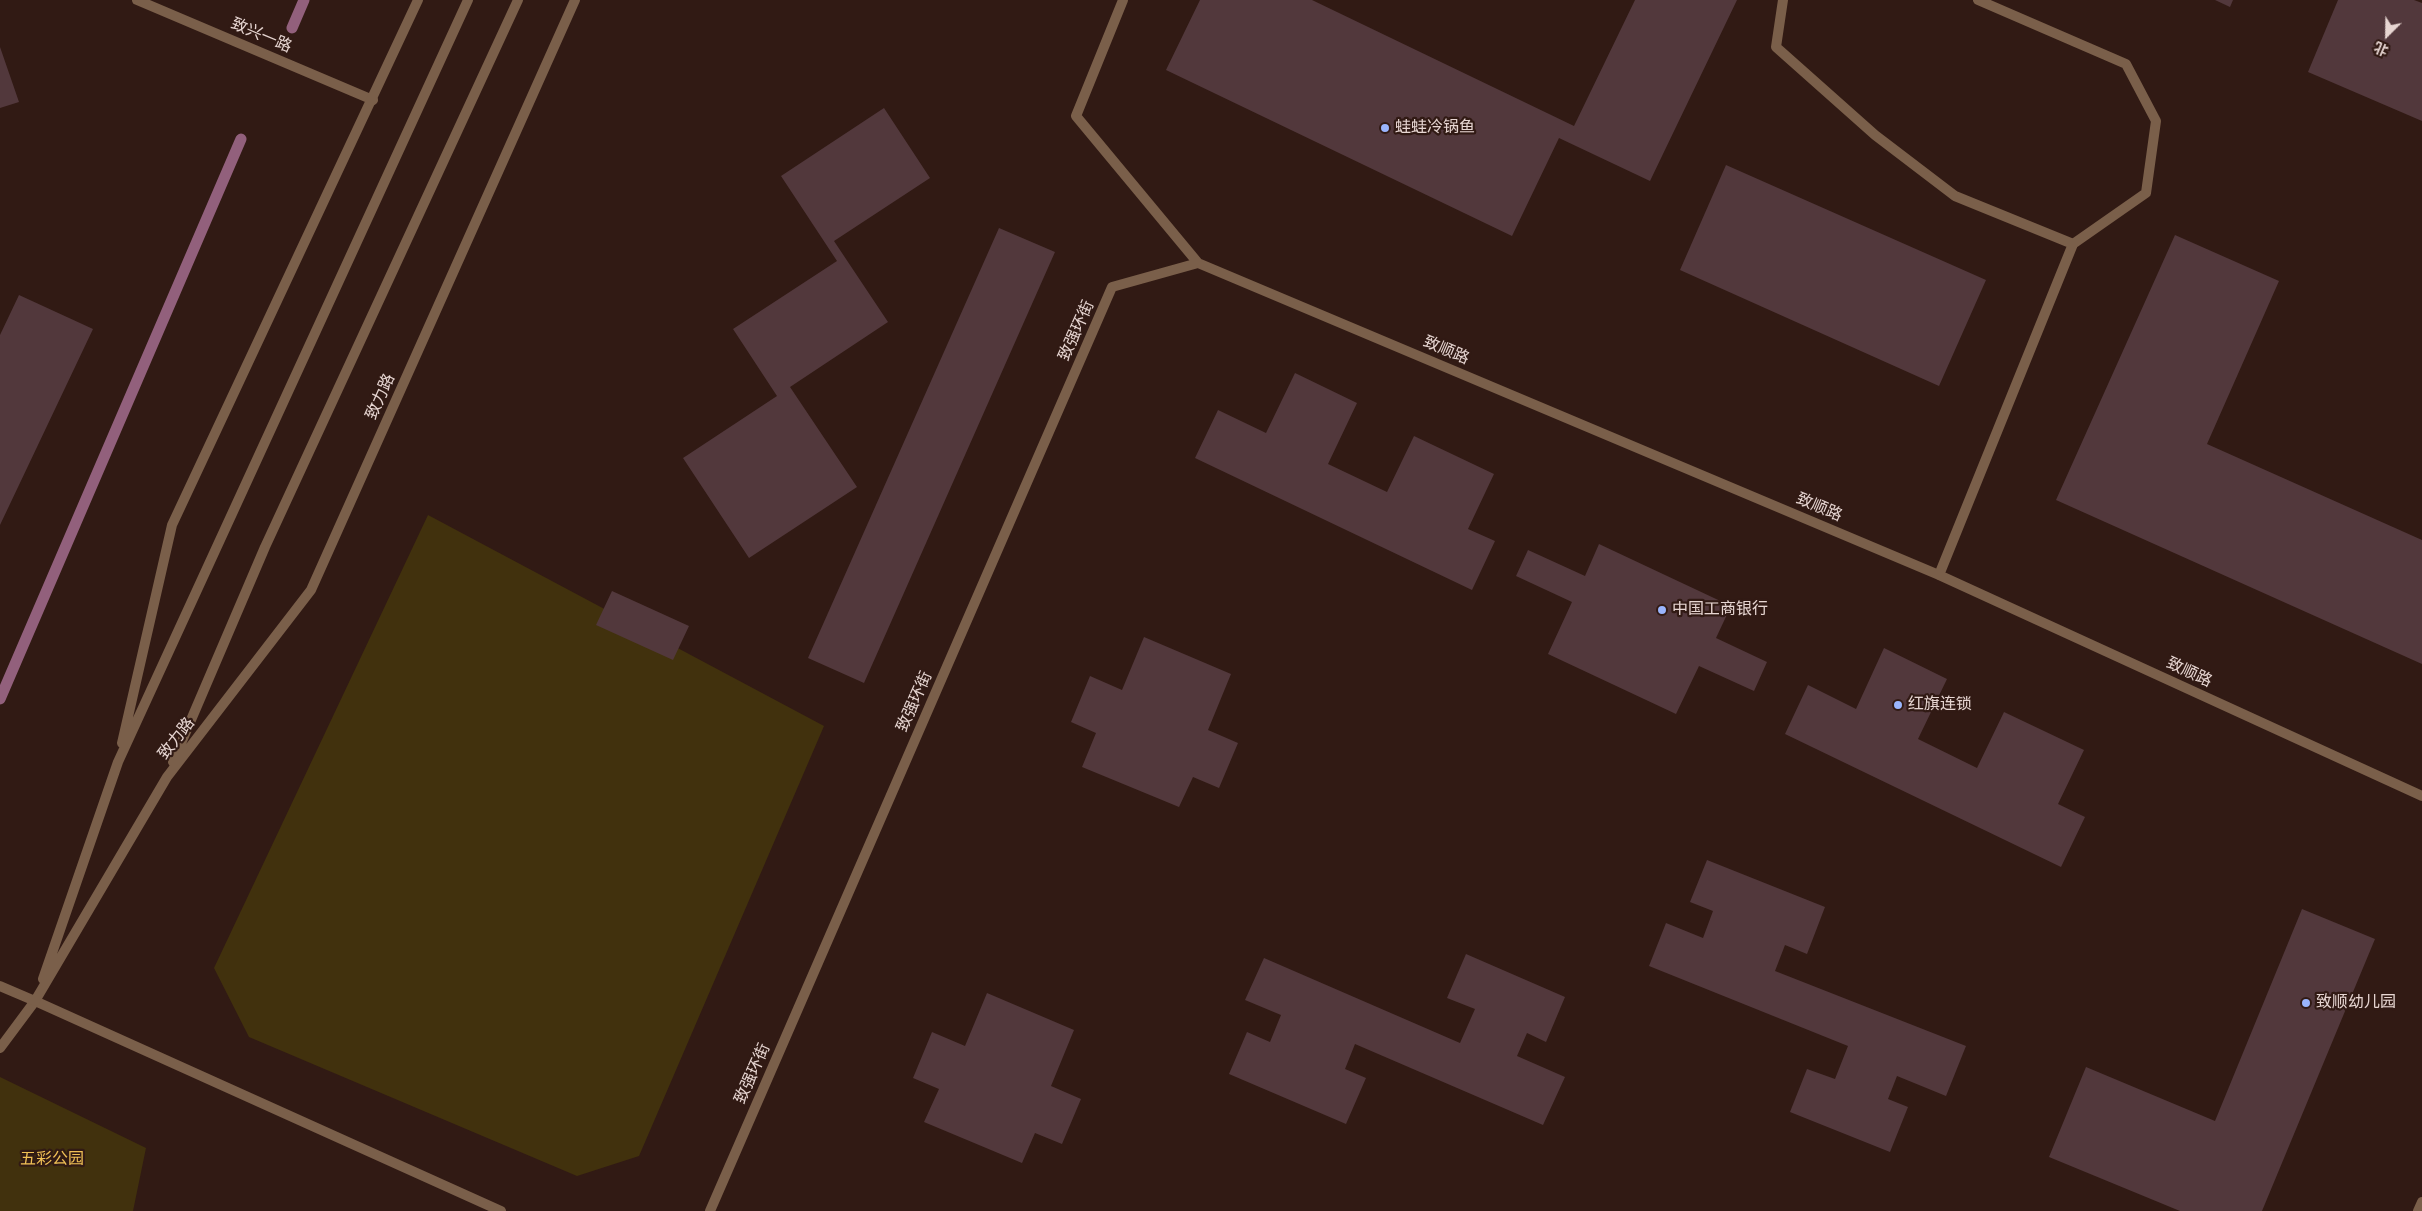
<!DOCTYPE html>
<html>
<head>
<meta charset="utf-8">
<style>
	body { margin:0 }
	#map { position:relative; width:2422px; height:1211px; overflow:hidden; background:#311a14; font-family:Roboto,"Noto Sans SC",sans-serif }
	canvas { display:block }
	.north { position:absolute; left:2362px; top:10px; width:50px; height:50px; -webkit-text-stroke:4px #311a14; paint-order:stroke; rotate:203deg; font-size:14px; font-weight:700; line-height:20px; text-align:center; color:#e7d6d2 }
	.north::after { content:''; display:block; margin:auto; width:18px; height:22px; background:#e7d6d2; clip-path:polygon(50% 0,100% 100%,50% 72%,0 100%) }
</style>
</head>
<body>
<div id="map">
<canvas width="2422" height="1211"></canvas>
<div class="north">北</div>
</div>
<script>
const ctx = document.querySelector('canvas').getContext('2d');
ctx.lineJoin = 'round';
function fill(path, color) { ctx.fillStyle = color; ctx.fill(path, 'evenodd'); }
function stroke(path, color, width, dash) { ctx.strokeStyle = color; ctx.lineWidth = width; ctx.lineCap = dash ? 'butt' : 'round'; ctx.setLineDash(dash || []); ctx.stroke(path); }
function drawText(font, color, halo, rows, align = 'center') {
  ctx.font = font + ' Roboto,"Noto Sans SC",sans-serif'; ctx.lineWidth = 4.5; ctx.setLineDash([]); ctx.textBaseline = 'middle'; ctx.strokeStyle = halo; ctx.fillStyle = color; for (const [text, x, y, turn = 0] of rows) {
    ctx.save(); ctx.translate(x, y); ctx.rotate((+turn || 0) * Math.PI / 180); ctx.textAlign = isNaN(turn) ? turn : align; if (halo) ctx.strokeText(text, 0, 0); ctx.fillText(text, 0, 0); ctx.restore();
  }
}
fill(new Path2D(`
	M428 515 824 726 639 1156 577 1176 249 1037 214 968Z
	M0 1077 146 1148 133 1211H0Z`), '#41310d');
stroke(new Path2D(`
	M292 28 304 0
	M0 699 241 139`), '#92607c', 11);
fill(new Path2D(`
	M1200 0H1312L1574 126 1635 0H1737L1650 181 1559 138 1512 236 1166 70Z
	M2215 0H2233L2230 7Z
	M2338 0H2414L2422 3V121L2308 72Z
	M0 47 19 102 0 108Z
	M884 108 930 178 834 241 888 322 790 387 857 487 749 558 683 458 777 396 733 329 837 261 781 176Z
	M1726 165 1986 280 1939 386 1680 270Z
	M999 228 1055 252 864 683 808 658Z
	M2175 235 2279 281 2207 444 2422 540V664L2056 500Z
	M19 295 93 329 0 525V335Z
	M1295 373 1357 403 1328 464 1387 492 1414 436 1494 474 1468 529 1495 541 1472 590 1195 458 1218 410 1266 433Z
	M1599 544 1731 606 1716 638 1767 662 1754 691 1699 666 1676 714 1548 654 1572 602 1516 576 1528 550 1585 576Z
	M612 591 689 626 673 660 596 625Z
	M1144 637 1231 674 1208 730 1238 743 1219 788 1193 777 1179 807 1082 767 1096 733 1071 722 1090 676 1122 690Z
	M1884 648 1947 679 1918 739 1977 768 2004 712 2084 750 2058 804 2085 817 2061 867 1785 734 1808 685 1856 709Z
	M1707 860 1825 907 1807 954 1785 945 1775 971 1966 1046 1946 1096 1897 1076 1888 1099 1908 1107 1890 1152 1790 1112 1807 1069 1835 1079 1848 1046 1649 966 1666 923 1703 938 1713 911 1690 902Z
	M2302 909 2375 939 2262 1211H2180L2049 1157 2086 1067 2215 1121Z
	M1466 954 1565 997 1546 1042 1527 1033 1517 1056 1565 1077 1543 1125 1355 1044 1345 1069 1366 1078 1346 1124 1229 1074 1247 1032 1270 1042 1281 1015 1245 1000 1264 958 1460 1043 1475 1009 1447 998Z
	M987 993 1074 1030 1051 1086 1081 1099 1062 1144 1035 1133 1022 1163 924 1122 939 1089 913 1078 932 1032 965 1046Z`), '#52383c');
stroke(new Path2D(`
	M137 0 373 100
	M1123 0 1076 116 1198 263 1939 575 2422 796
	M1783 0 1776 47 1875 135 1955 196 2073 244 1939 575
	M1978 0 2126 64 2156 121 2146 193 2073 244
	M0 1048 35 1001 501 1211
	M710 1211 1112 287 1198 263`), '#7a5f4a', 10);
stroke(new Path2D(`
	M122 743 172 525 418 0
	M173 762 265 547 518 0
	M43 979 118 762 468 0
	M0 986 35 1001
	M35 1001 167 777 311 590 575 0
	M2418 1211 2422 1202`), '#7a5f4a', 10);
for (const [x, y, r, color] of [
	[1385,128,5,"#9ab5fd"],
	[1662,610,5,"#9ab5fd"],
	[1898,705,5,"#9ab5fd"],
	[2306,1003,5,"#9ab5fd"]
]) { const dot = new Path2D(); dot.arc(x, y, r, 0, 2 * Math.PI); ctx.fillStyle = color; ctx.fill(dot); stroke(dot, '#311a14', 2); }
drawText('16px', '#e7d6d2', '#311a14', [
	["致兴一路",261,36,23],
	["致强环街",1077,331,-66],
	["致顺路",1446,351,23],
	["致力路",381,397,-66],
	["致顺路",1819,508,23],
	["致顺路",2189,673,25],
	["致强环街",915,702,-66],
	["致力路",177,739,-52],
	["致强环街",753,1074,-66]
]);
drawText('16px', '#e7d6d2', '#311a14', [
	["蛙蛙冷锅鱼",1395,128],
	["中国工商银行",1672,610],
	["红旗连锁",1908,705],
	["致顺幼儿园",2316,1003]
], 'left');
drawText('16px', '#f0c055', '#311a14', [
	["五彩公园",52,1160]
]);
</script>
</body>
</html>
